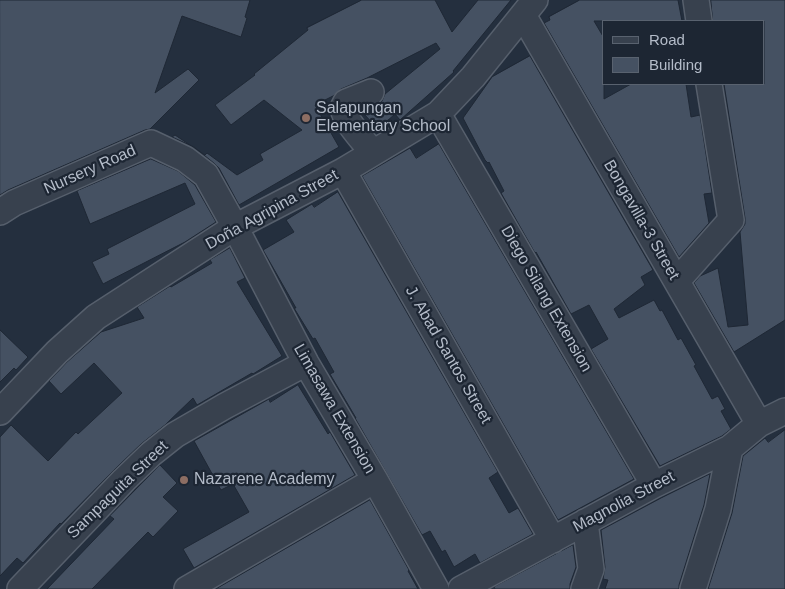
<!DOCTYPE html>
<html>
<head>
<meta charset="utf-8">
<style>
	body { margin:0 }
	#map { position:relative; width:785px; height:589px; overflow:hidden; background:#242f3e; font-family:Arial,sans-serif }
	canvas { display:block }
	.legend { position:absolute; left:602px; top:20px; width:162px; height:65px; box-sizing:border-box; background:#1d2633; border:1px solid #59626f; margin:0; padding:6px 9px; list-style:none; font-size:15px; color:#b4bcc9 }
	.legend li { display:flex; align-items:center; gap:10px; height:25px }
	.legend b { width:25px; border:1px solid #59626f }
</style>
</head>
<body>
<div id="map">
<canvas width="785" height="589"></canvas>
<ul class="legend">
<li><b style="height:6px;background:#38414e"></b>Road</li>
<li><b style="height:14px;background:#455162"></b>Building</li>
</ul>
</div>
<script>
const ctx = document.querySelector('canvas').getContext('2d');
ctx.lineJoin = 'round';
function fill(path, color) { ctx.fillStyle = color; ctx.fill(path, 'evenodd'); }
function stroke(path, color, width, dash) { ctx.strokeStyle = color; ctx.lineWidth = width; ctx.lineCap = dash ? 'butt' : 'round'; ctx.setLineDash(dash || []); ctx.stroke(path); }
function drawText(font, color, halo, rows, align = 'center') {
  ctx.font = font + ' Arial,sans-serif'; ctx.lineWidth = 4.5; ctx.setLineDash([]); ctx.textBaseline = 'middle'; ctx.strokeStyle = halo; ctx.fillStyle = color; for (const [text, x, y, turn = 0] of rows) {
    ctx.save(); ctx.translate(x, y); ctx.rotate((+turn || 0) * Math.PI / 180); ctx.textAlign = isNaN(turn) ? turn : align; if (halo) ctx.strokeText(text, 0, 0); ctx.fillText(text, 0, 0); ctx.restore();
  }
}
const building = new Path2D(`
	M0 0H250L245 17 247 18 241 37 182 16 155 93 188 69 199 80 150 129 145 130 8 190 0 195Z
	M362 0H435L452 32 478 0H511L453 71 454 72 400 120 395 114 378 129 363 113 382 101 385 94 440 49 436 43 367 78 341 89 333 96 315 105 339 147 239 205 219 168 215 164 194 147 172 137 175 135 205 155 207 153 237 175 263 160 260 154 302 130 264 100 231 125 215 105 255 75 254 74 308 30 307 28Z
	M580 0H678L682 21H594L604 38V99L631 84H686L691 117 700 115 712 193 704 194 709 223 679 257 544 23 550 20 549 17Z
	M711 0H785V320L734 352 694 283 700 276 718 268 728 327 748 325 740 232 745 224V218L724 84H764V21H713Z
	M530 56 653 270 641 277 645 285 614 309 619 318 654 300 660 311 662 310 678 340 681 338 696 365 694 366 712 399 718 396 725 409 721 411 731 429 722 436 660 466 591 349 608 339 589 305 571 314 536 252 535 253 501 193 504 191 489 162 488 163 485 160 463 118 492 77Z
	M439 144 634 479 558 520 362 176 410 148 416 158Z
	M151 159 178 171 195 185 216 222 185 242 103 284 92 262 109 254 107 249 195 204 185 183 90 224 77 191Z
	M338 192 498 472 489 478 509 513 518 508 533 534 480 563 475 554 454 567 445 550 442 552 430 531 422 535 355 418H356L330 374 334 372 315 338 313 339 294 308H296L263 250 294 232 286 220 312 204 314 207Z
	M230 248 245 278 237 282 282 356 253 374 252 373 197 405 193 398 165 425 141 444 114 470 61 524 60 523 23 563 17 558 0 576V437L11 425 48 461 76 432 78 434 122 393 94 363 61 394 49 381 67 362 101 332 144 318 137 307 170 286 171 287 212 263 210 260Z
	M0 330 28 357 16 370 14 368 0 382Z
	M298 385 328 434 330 432 355 475 194 568 183 549 249 512 233 484 221 490 194 441 269 399 270 402Z
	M785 430V589H708L732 513 743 456 765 438 768 442Z
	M160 465 177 483 163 497 178 511 153 537 148 532 92 589H47L114 519 110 516Z
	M710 474 704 505 679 585V589H605L608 580 603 579 605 567 601 530 661 498Z
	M370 500 409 570 408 571 418 589H216Z
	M573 545 576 567 570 584V589H495L494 587Z`);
fill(building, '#455162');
stroke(building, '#1f2835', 1);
const minor = new Path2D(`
	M696 0 699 21
	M523 15 759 424
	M371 92 346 102 343 108C345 122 364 141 373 153
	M438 114 654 485
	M343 171 553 540
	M0 212 14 203 151 143 185 159 206 175 235 227 306 363 375 480 436 589
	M677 281 731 220 709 84
	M0 412 57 352 96 317 235 227 343 171 438 114 473 77 535 0
	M20 589 124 480 151 454 175 435 225 406 306 363
	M187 589 375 480
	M461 589 654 485 730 448 759 424 785 411
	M584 589 591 569 585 522
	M693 589 718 509 730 448`);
stroke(minor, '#565f6c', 28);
stroke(minor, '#38414e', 25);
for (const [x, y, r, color] of [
	[306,118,5,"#8d6e63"],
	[184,480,5,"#8d6e63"]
]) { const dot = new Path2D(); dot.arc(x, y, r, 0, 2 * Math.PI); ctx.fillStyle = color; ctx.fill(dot); stroke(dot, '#1d2633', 2); }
drawText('16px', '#b4bcc9', '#1d2633', [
	["Salapungan",316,109],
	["Elementary School",316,127],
	["Nazarene Academy",194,480]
], 'left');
drawText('16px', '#b4bcc9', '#1d2633', [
	["Nursery Road",90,170,-24],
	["Doña Agripina Street",272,210,-29],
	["Bongavilla-3 Street",641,220,60],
	["Diego Silang Extension",546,299,60],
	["J. Abad Santos Street",448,355,60],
	["Limasawa Extension",334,409,60],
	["Sampaguita Street",118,490,-44],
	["Magnolia Street",624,502,-28]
]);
</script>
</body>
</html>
